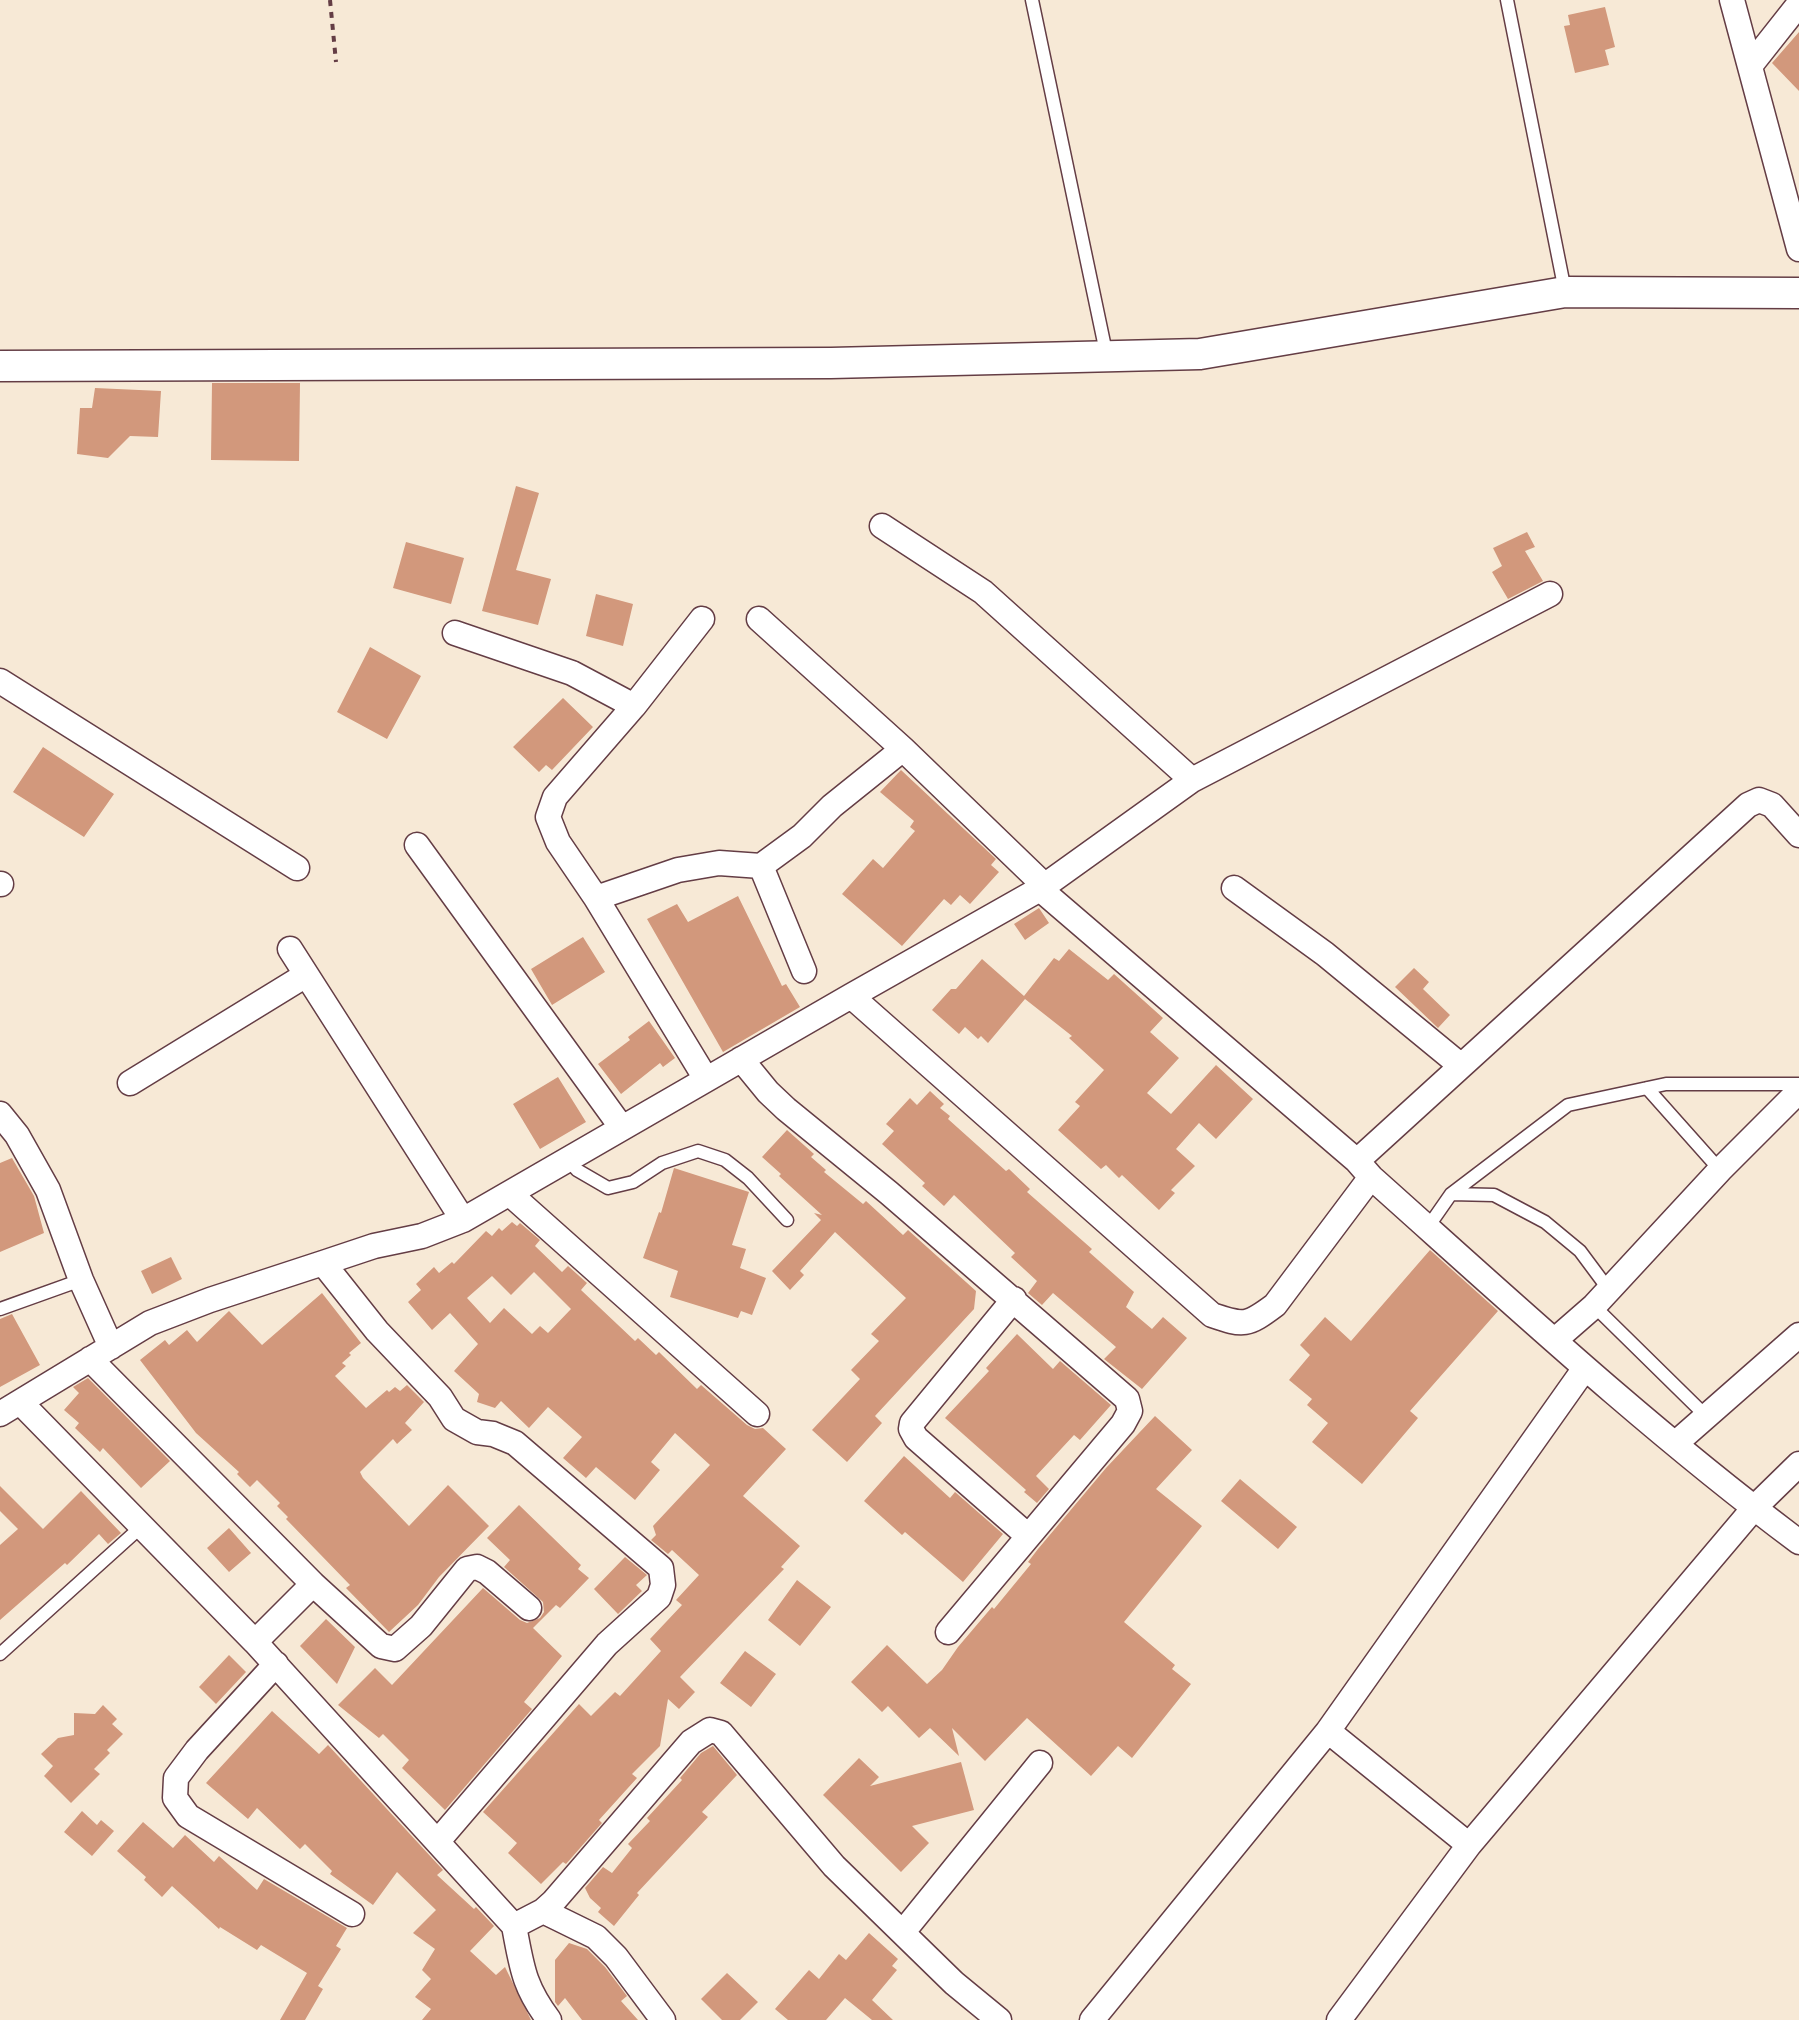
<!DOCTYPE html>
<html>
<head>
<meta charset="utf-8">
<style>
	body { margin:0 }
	canvas { display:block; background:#f7e9d6 }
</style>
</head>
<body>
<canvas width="1799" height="2020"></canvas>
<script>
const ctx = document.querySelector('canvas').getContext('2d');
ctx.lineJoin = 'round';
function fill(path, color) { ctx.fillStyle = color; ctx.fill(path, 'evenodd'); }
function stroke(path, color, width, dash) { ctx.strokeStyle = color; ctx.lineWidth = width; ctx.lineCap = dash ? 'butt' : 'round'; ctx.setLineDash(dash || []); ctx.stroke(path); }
fill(new Path2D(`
	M1605 7 1615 47 1605 50 1609 65 1575 73 1564 26 1570 25 1568 15Z
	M1799 32V91L1772 63Z
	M212 383H300L299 461 211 460Z
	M95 388 161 391 158 437 130 436 108 458 77 454 80 408H92Z
	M516 486 539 493 516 570 551 579 538 625 482 611Z
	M1527 532 1535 547 1525 551 1543 581 1508 599 1492 572 1502 566 1493 548Z
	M406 542 464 558 451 604 393 588Z
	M596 594 633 604 623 646 586 636Z
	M370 647 421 676 387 739 337 712Z
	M563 698 593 727 552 770 546 765 539 772 513 747Z
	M43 747 114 794 84 837 13 792Z
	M901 770 996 859 991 865 999 872 970 904 960 895 951 905 944 899 902 946 842 894 873 859 883 868 915 831 910 827 914 821 880 792Z
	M738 896 782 986 786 984 800 1007 723 1052 647 919 677 904 688 922Z
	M1039 908 1049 923 1025 940 1014 924Z
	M583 937 605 972 552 1005 531 969Z
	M1069 949 1108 980 1114 974 1163 1018 1150 1032 1179 1058 1147 1093 1171 1114 1216 1065 1253 1099 1216 1139 1199 1123 1176 1149 1195 1166 1171 1190 1175 1193 1159 1210 1122 1175 1119 1178 1106 1165 1101 1169 1058 1130 1080 1106 1075 1102 1104 1070 1069 1038 1072 1036 1025 999 988 1043 981 1036 978 1039 965 1027 959 1034 932 1010 951 989H956L982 959 1024 996 1054 958 1059 961Z
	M1414 968 1429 982 1423 989 1450 1015 1438 1028 1395 987Z
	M649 1021 675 1058 663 1067 660 1063 621 1094 598 1064 630 1040 628 1037Z
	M558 1077 586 1122 540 1149 513 1104Z
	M930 1091 944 1104 940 1108 950 1116 948 1119 1006 1171 1009 1169 1030 1189 1027 1192 1092 1249 1089 1252 1134 1292 1126 1307 1152 1329 1163 1317 1187 1338 1142 1389 1104 1359 1116 1347 1053 1293 1042 1305 1028 1293 1037 1281 1011 1257 1015 1253 954 1195 944 1206 922 1186 925 1183 882 1144 894 1131 886 1124 910 1098 917 1105Z
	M787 1130 814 1154 811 1157 826 1170 824 1172 863 1204 866 1201 903 1235 908 1230 976 1291 974 1309 875 1416 882 1423 847 1462 812 1430 860 1379 851 1370 879 1341 871 1334 906 1298 835 1232 800 1271 804 1275 790 1290 772 1271 821 1220 814 1213 822 1215 779 1176 781 1174 762 1157Z
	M12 1158 34 1196 44 1233 0 1252V1163Z
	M674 1168 749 1192 732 1245 746 1249 740 1268 766 1278 752 1315 741 1311 738 1318 670 1297 678 1271 643 1258 659 1212 661 1213Z
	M512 1222 517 1226 520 1223 540 1240 535 1246 562 1272 568 1266 587 1283 581 1290 635 1341 638 1338 656 1355 659 1352 697 1389 701 1385 747 1425 755 1429 763 1428 786 1449 743 1496 800 1546 781 1567 784 1569 680 1677 695 1692 679 1709 668 1699 660 1746 632 1774 637 1778 599 1820 602 1823 566 1864 563 1862 541 1884 508 1853 517 1843 483 1812 579 1704 591 1716 615 1692 620 1696 661 1651 650 1639 682 1605 676 1600 699 1575 672 1550 668 1554 651 1540 656 1535 653 1526 710 1465 675 1433 651 1462 660 1470 635 1500 596 1467 586 1478 563 1458 582 1437 548 1407 529 1428 501 1401 495 1408 477 1402 479 1394 454 1371 478 1344 450 1313 432 1330 408 1302 421 1290 416 1284 434 1267 439 1273 452 1262 454 1264 486 1231 492 1236 499 1228 502 1231ZM534 1272 571 1309 548 1333 540 1326 532 1334 504 1308 490 1323 467 1298 492 1276 511 1295Z
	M1430 1250 1498 1311 1410 1411 1418 1418 1362 1484 1312 1442 1328 1423 1307 1405 1312 1399 1289 1380 1310 1355 1300 1345 1325 1317 1351 1341Z
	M171 1257 182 1279 152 1294 141 1271Z
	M322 1293 361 1343 349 1353 351 1355 342 1363 346 1366 335 1376 366 1408 387 1390 389 1392 395 1387 400 1391 407 1385 424 1402 405 1423 412 1430 397 1444 393 1439 360 1472 363 1478 409 1526 448 1485 489 1526 439 1577 418 1605 389 1632 346 1588 350 1585 286 1519 288 1517 277 1506 280 1503 257 1480 250 1487 237 1474 239 1472 196 1433 140 1360 165 1340 169 1345 187 1330 197 1342 229 1311 262 1345Z
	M12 1314 40 1365 0 1387V1319Z
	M1017 1334 1053 1369 1060 1361 1111 1405 1080 1440 1074 1435 1036 1476 1049 1489 1037 1503 1024 1492 1026 1490 945 1418 989 1371 986 1368Z
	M88 1378 170 1461 141 1488 103 1448 100 1452 75 1428 79 1423 64 1410 79 1393 73 1387Z
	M1155 1416 1192 1450 1156 1489 1202 1526 1124 1622 1175 1665 1172 1669 1191 1684 1132 1758 1118 1746 1091 1776 1027 1718 985 1761 952 1728 959 1756 930 1728 919 1738 888 1706 882 1712 851 1682 887 1645 927 1684 942 1670 958 1647 992 1607 994 1609 1031 1564 1028 1562 1038 1549 1106 1468Z
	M904 1456 950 1498 955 1492 1003 1534 963 1582 905 1532 902 1535 864 1501Z
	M1240 1479 1297 1527 1278 1549 1221 1501Z
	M0 1486 43 1529 81 1491 121 1533 108 1544 99 1534 67 1565 65 1563 0 1620V1545L18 1529 0 1511Z
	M519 1505 581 1565 578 1569 589 1578 560 1608 556 1605 533 1628 562 1656 524 1702 532 1709 445 1810 402 1768 409 1760 383 1734 379 1738 338 1705 375 1668 392 1685 483 1588 520 1620 527 1623 540 1618 544 1612 543 1602 504 1567 510 1560 487 1538Z
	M229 1528 251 1553 229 1572 207 1548Z
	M625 1557 647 1575 636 1585 642 1591 618 1614 594 1589Z
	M797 1580 831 1607 800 1646 768 1620Z
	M326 1619 355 1647 337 1684 300 1646Z
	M745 1651 776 1674 751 1707 720 1683Z
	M229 1655 246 1672 216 1704 199 1687Z
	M103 1705 117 1719 112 1724 123 1734 107 1750 110 1753 94 1769 100 1774 71 1803 44 1776 53 1766 41 1754 58 1738 74 1735V1713L95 1714Z
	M272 1711 319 1754 328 1745 443 1870 437 1875 474 1909 476 1907 494 1926 470 1951 496 1975 505 1967 531 2020H422L431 2009 415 1997 431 1979 422 1970 435 1949 413 1933 436 1910 397 1872 373 1905 330 1874 332 1871 305 1844 300 1849 257 1808 248 1819 206 1783Z
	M713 1746 737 1775 702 1812 708 1817 637 1893 639 1895 614 1926 598 1912 601 1908 590 1898 585 1888 603 1867 612 1873 632 1848 628 1844 650 1821 647 1818 682 1780 680 1778 701 1753Z
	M859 1758 879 1777 870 1786 961 1762 974 1810 912 1826 929 1843 901 1872 823 1795Z
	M82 1811 97 1825 101 1820 114 1831 92 1856 64 1832Z
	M143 1822 173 1848 185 1835 214 1862 219 1856 257 1890 264 1879 347 1928 336 1946 341 1949 318 1986 323 1989 305 2020H280L307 1973 261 1945 257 1950 220 1927 219 1929 172 1886 162 1897 144 1880 146 1877 117 1851Z
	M869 1933 898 1959 892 1966 897 1970 872 2000 893 2020H872L845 1998 826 2020H788L775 2009 809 1970 819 1979 839 1954 846 1960Z
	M569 1943 587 1949 605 1967 627 1996 621 2001 638 2020H582L565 1998 558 2006 555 2002V1960Z
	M727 1973 758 2002 740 2020H722L701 1999Z`), '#d2987c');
const service = new Path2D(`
	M1032 0 1107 357
	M1507 0 1565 291
	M1647 1088 1720 1170
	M568 1160 577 1170 608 1188 633 1182 662 1163 698 1151 725 1160 748 1178 787 1220
	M1451 1194 1494 1195 1545 1222 1580 1251 1609 1290
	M1428 1227 1451 1194 1568 1105 1666 1084H1799
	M1594 1306 1707 1417
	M0 1309 81 1280
	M0 1654 142 1526`);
const minor = new Path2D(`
	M1732 0 1799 249
	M1750 66 1799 4
	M882 526 983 592 1192 780
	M759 619 903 749
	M455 633 572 673 634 706 555 797 548 817 558 842 596 898 706 1079
	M0 681 297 868
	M634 706 702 619
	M417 845 622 1128
	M761 866 804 971
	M0 884H1
	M1234 888 1325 954 1460 1065
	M1040 889 1357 1161 1371 1177C1511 1302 1649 1430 1799 1542
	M596 898 678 870 719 863 761 866 802 836 832 806 903 749 1045 886
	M290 949 463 1220
	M851 996 1212 1315C1244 1326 1247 1326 1275 1305L1371 1177
	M741 1059 768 1092 786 1109 889 1193 1127 1399 1130 1411 1123 1424 948 1632
	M130 1083 306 975
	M0 1114 17 1135 48 1190 81 1280 111 1347
	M1357 1161 1748 805 1759 800 1772 805 1799 835
	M510 1194 757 1414
	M323 1263 377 1331 440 1397 454 1419 477 1432 493 1434 515 1443 661 1568 663 1585 659 1597 607 1644 438 1841
	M1014 1299 912 1423 911 1429 916 1438 1028 1536
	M1555 1340 1594 1306 1720 1170 1799 1091
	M90 1359 313 1584 381 1646 395 1649 421 1626 467 1569 477 1567 487 1572 529 1608
	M20 1402 255 1642 514 1926C522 1967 523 1985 549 2020
	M0 1414 150 1323 210 1300 323 1263 374 1246 422 1236 463 1220 851 996 1040 889 1192 780 1550 594
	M1676 1443 1799 1335
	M255 1642 313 1584
	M276 1664 197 1750 176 1778 175 1798 188 1816 352 1914
	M1469 1845 1328 1731 1585 1368
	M543 1911 596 1937 616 1957 663 2020
	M514 1926 543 1911 553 1902 691 1742 710 1730 721 1733 834 1866 954 1983 999 2020
	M903 1932 1040 1763
	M1092 2020 1328 1731
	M1339 2020 1469 1845 1754 1508 1799 1464`);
const tertiary = new Path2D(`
	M0 366 831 363 1200 354 1565 292 1799 293`);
stroke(service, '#643d45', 15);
stroke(minor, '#643d45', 27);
stroke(tertiary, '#643d45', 33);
stroke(new Path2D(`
	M330 0 336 62`), '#643d45', 4, [6, 6]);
stroke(service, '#fff', 12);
stroke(minor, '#fff', 24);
stroke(tertiary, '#fff', 30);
</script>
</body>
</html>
